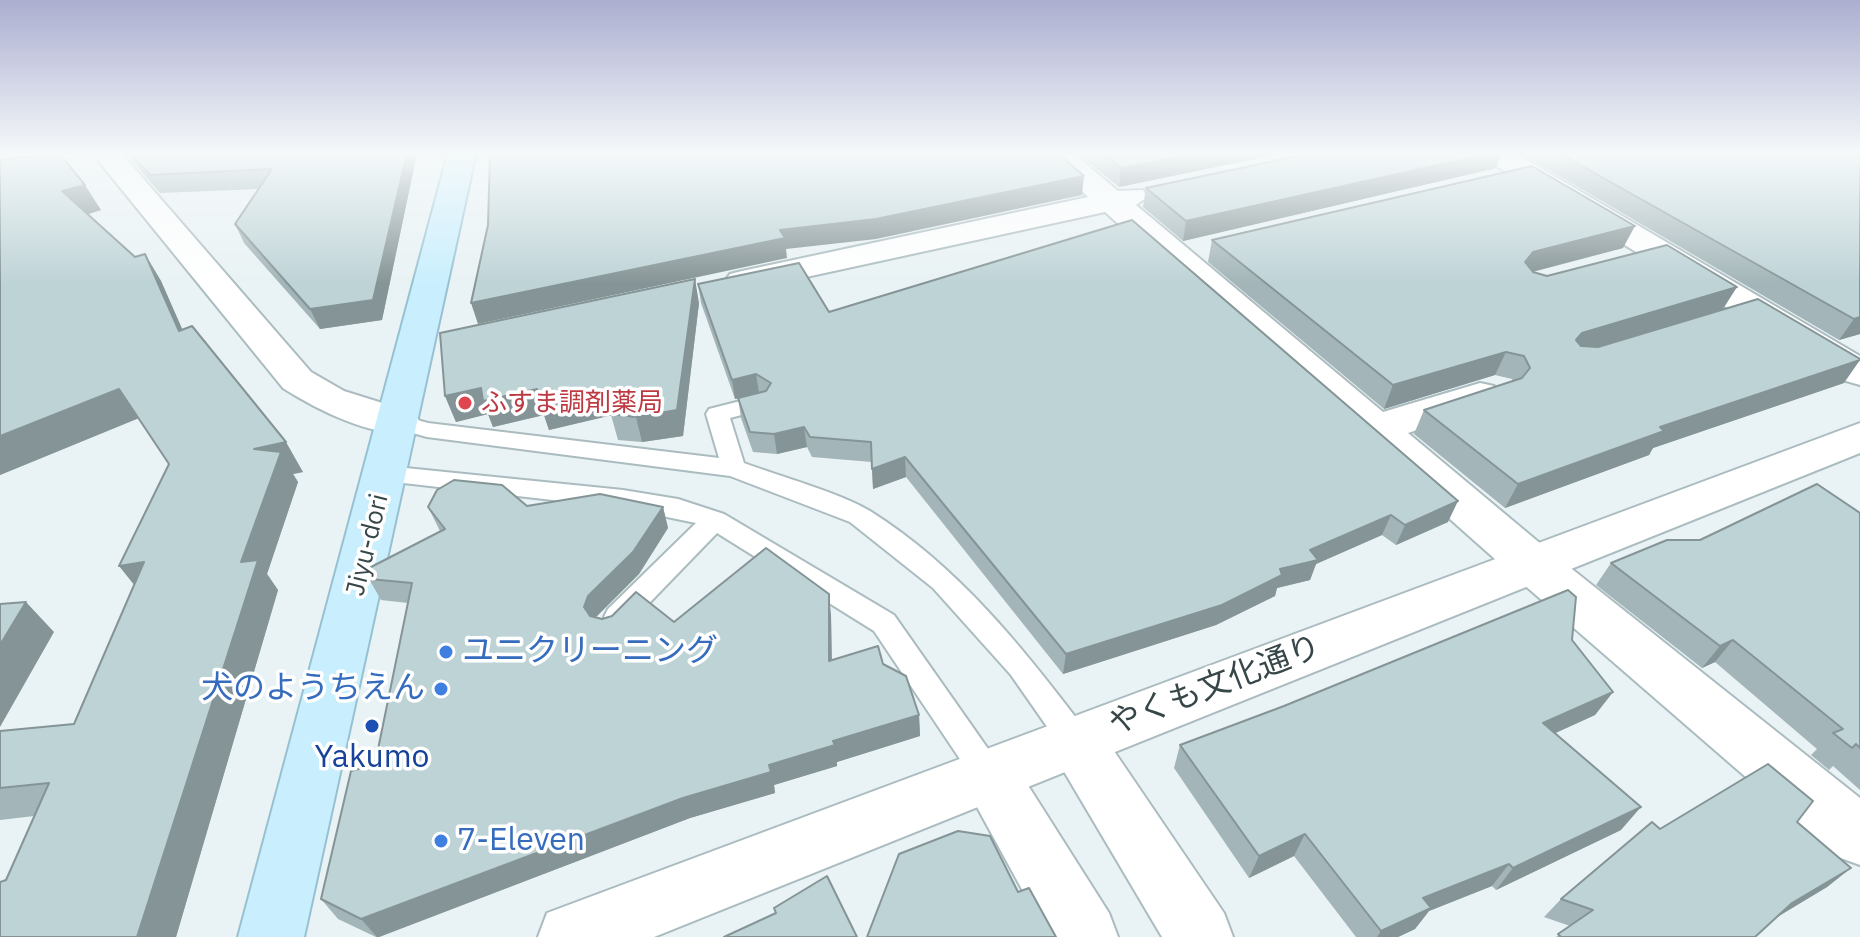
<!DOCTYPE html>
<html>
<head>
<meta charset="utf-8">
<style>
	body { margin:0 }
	canvas { display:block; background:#e9f2f4 }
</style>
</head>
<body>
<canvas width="1860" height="937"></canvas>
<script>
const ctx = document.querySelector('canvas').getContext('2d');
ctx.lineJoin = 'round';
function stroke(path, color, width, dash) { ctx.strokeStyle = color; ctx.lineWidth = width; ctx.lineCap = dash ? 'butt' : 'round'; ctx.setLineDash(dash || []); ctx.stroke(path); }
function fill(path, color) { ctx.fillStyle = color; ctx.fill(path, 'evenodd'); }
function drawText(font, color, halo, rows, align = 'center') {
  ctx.font = font + ' "IBM Plex Sans","Noto Sans JP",sans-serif'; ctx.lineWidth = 7; ctx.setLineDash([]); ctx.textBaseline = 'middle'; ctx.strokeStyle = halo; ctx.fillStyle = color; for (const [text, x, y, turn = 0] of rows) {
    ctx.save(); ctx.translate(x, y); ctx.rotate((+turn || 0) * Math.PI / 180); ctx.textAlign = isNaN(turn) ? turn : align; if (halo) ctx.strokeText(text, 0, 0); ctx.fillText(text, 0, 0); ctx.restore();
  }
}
const service = new Path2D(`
	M760 396 771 403 768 408 730 418 744 463C779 476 840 493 870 511 958 566 1024 649 1086 731L1091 741 1086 751 1075 755 1064 751 1011 675 933 588 850 522 730 476 427 437 391 427 388 422 399 415 428 423 719 458 706 414 709 409Z
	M386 466 623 490 678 499 724 514 894 615 1000 766 1005 776 1000 786 989 790 978 786 874 631 717 533 628 625 618 628 608 625 604 617 608 609 696 523 623 508 377 480 374 474Z`);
const minor = new Path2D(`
	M92 153H121L311 372 344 391 414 413 420 422 414 431C377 441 314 408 283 388Z
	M1042 153H1073L1118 191 1143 190 1147 197 1136 205 1383 412 1480 383 1494 386 1500 395 1494 404 1408 433 1548 550 1860 798V865L1838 857 1514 576 1105 212 742 291 730 288 725 281 730 274 742 271 1088 197Z
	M1481 153H1515L1860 356V385L1846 381 1485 159Z
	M1075 716 1095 723 1224 913 1233 937H1162L1046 741 1055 723Z
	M989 750 1010 757 1109 913 1118 937H1048L960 776 968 757Z`);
const tertiary = new Path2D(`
	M1860 423V453L654 937H538L547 913 571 904Z`);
const secondary = new Path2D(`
	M448 153H476L304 937H238Z`);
stroke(service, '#abbcc0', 4);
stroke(minor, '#abbcc0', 4);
stroke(tertiary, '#abbcc0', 4);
stroke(secondary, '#97c1d1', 4);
fill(service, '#fff');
fill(minor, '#fff');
fill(tertiary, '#fff');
fill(secondary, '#c9effe');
fill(new Path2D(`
	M127 153H415L416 158 382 320 320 329 244 243 235 224 259 189 160 193 131 160Z
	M1077 153H1283L1119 187Z
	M1520 153H1860V334L1839 340Z
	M0 160 101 210 88 214 135 257 145 254 161 281 182 330 303 472 293 474 298 482 267 574 278 590 176 937H0L6 880 34 816 0 820V731L74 724 134 585 169 464 139 418 0 475Z
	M1496 168 1183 241 1143 207 1146 188Z
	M1212 240 1623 248 1533 272 1547 276 1723 309 1844 383 1653 448 1649 455 1505 508 1414 434 1424 410 1513 381 1512 379 1495 375 1384 409 1208 262Z
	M698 284 829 312 1448 522 1396 545 1382 535 1316 564 1310 580 1277 588 1275 596 1216 625 1063 674 906 477 873 489 872 462 812 457 807 447 777 454 753 452 741 418 738 398 735 399 701 303Z
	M699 303 683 436 642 442 618 440 611 415 549 430 544 415 493 427 488 414 456 422 445 396Z
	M527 506 663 507 668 528 639 574 595 618 602 619 674 622 831 615 832 661 883 664 919 715 920 736 837 762V766L774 785 775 793 690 818 379 937H376L338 919 321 899 375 764 408 603 381 600 369 579 440 531 428 507Z
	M1860 513V790L1833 766 1829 770 1811 755 1817 749 1715 662 1702 668 1596 585 1611 563 1700 540Z
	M1572 640 1613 692 1595 715 1555 733 1621 830 1496 890 1492 886 1429 911 1415 929 1398 937H1356L1294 856 1249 878 1174 768 1180 745 1284 706Z
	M1797 822 1851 868 1827 887 1777 917 1755 937H1556L1570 926 1544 917 1561 899 1660 829Z`), '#a3b5b8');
fill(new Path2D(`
	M407 153H415L416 158 382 320 320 329 310 309Z
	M1197 153H1283L1119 187 1121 168Z
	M1492 153H1502L1496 168 1183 241 1186 221Z
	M1084 176 1082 195 876 239 786 249 787 258 478 324 471 303 780 230Z
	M85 185 101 210 79 217 62 191Z
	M1635 226 1623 248 1523 274 1525 262 1533 252Z
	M145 254 161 281 196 360 179 331Z
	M695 279 699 303 683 436 642 442 636 417Z
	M1737 287 1723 309 1564 363 1576 340 1582 333Z
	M1860 317V334L1839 340 1854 319Z
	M1506 352 1495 375 1384 409 1393 385Z
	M1860 360 1844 383 1653 448 1649 455 1505 508 1518 484 1660 427Z
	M756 374 759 393 735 399 732 380Z
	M481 388 606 389 613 415 549 430 544 415 493 427 488 414 456 422 445 396Z
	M119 389 139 418 0 475V436Z
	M804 427 807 447 777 454 774 434Z
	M286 442 303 472 293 474 298 482 267 574 278 590 176 937H137L241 562 254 449Z
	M905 457 906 477 873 489 872 469Z
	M1458 501 1448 522 1396 545 1405 525Z
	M663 507 668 528 639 574 595 618 591 628 584 607 588 596Z
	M1391 515 1382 535 1316 564 1310 580 1277 588 1275 596 1216 625 1063 674 1066 654 1280 569 1310 550Z
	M144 562 143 596 119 566Z
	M829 594 831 615 832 683 829 661Z
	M26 602 54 632 0 727V645Z
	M1733 640 1715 662 1702 668 1720 646Z
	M1613 692 1595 715 1527 746 1543 723Z
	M919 715 920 736 837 762V766L774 785 775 793 690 818 379 937H377L361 919 833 741Z
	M1641 807 1621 830 1496 890 1513 868Z
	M1305 834 1294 856 1249 878 1259 856Z
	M1509 864 1492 886 1429 911 1415 929 1398 937H1377L1381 931 1423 898Z
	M1851 868 1827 887 1769 922 1792 903Z`), '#859496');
const building = new Path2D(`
	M59 153 85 185 62 191 135 257 145 254 179 331 192 326 286 442 254 449 281 452 241 562 258 560 137 937H0V882L6 880 49 783 0 788V731L74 724 144 562 119 566 169 464 119 389 0 436V160Z
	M130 153H407L373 300 310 309 235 224 272 169 150 175Z
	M490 153H1058L1084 176 876 219 780 230 785 238 471 303 488 225Z
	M1102 153H1197L1121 168Z
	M1312 153H1492L1186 221 1146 188Z
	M1559 153H1860V317L1854 319Z
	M1532 166 1635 226 1533 252 1525 262 1533 272 1547 276 1667 245 1737 287 1582 333 1576 340 1581 346 1598 347 1758 299 1860 359V360L1660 427 1664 431 1518 484 1424 410 1522 378 1530 368 1524 356 1506 352 1393 385 1212 240Z
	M1132 220 1458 501 1405 525 1391 515 1310 550 1318 560 1280 569 1282 575 1222 605 1066 654 905 457 872 469 871 442 810 437 804 427 774 434 750 432 738 398 766 391 771 383 756 374 732 380 698 284 799 263 829 312Z
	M695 279 677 410 636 417 611 414 606 389 540 405 537 389 483 401 481 388 445 396 440 333Z
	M454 480 502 485 527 506 600 494 663 507 633 552 588 596 584 607 590 616 602 619 612 616 636 592 674 622 766 548 829 594V661L878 646 883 664 906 676 919 715 833 741 835 745 769 765 771 772 683 798 361 919 321 899 351 771 375 764 412 583 369 579 371 567 445 529 428 507 437 490Z
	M1817 484 1860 513V748L1856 744 1852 748 1833 733 1843 729 1733 640 1720 646 1611 563 1667 540H1700Z
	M1568 590 1576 597 1572 640 1613 692 1543 723 1641 807 1513 868 1509 864 1423 898 1431 908 1381 931 1305 834 1259 856 1180 745 1284 706Z
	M26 602 0 645V604Z
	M1768 764 1813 801 1797 822 1851 868 1792 903 1755 937H1561L1558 934 1593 910 1561 899 1652 822 1660 829Z
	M958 831 990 836 1018 892 1029 888 1056 937H867L899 854Z
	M827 876 857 937H724L776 913 774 908Z`);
fill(building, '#bed3d6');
stroke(building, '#859496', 2);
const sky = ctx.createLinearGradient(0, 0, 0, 284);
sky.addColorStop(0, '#abaed0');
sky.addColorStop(0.54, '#f5f9fa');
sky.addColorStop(1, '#f5f9fa00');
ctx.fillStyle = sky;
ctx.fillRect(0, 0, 1860, 284);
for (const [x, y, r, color] of [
	[465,403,8,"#e0444e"],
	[446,652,8,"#3f7fe0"],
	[441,689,8,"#3f7fe0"],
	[372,726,8,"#1a4fb4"],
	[441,841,8,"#3f7fe0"]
]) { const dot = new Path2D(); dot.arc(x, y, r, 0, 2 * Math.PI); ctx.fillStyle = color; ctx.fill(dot); stroke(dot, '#fff', 3); }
drawText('26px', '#be3a42', '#fff', [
	["ふすま調剤薬局",481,403]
], 'left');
drawText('26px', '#374648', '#fff', [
	["Jiyu-dori",368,545,-76]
]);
drawText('32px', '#366cbe', '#fff', [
	["ユニクリーニング",462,652],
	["犬のようちえん",425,689,"right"],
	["7-Eleven",457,841]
], 'left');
drawText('32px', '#374648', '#fff', [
	["やくも文化通り",1215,686,-21]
]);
drawText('32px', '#164399', '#fff', [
	["Yakumo",372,758]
]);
</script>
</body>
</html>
